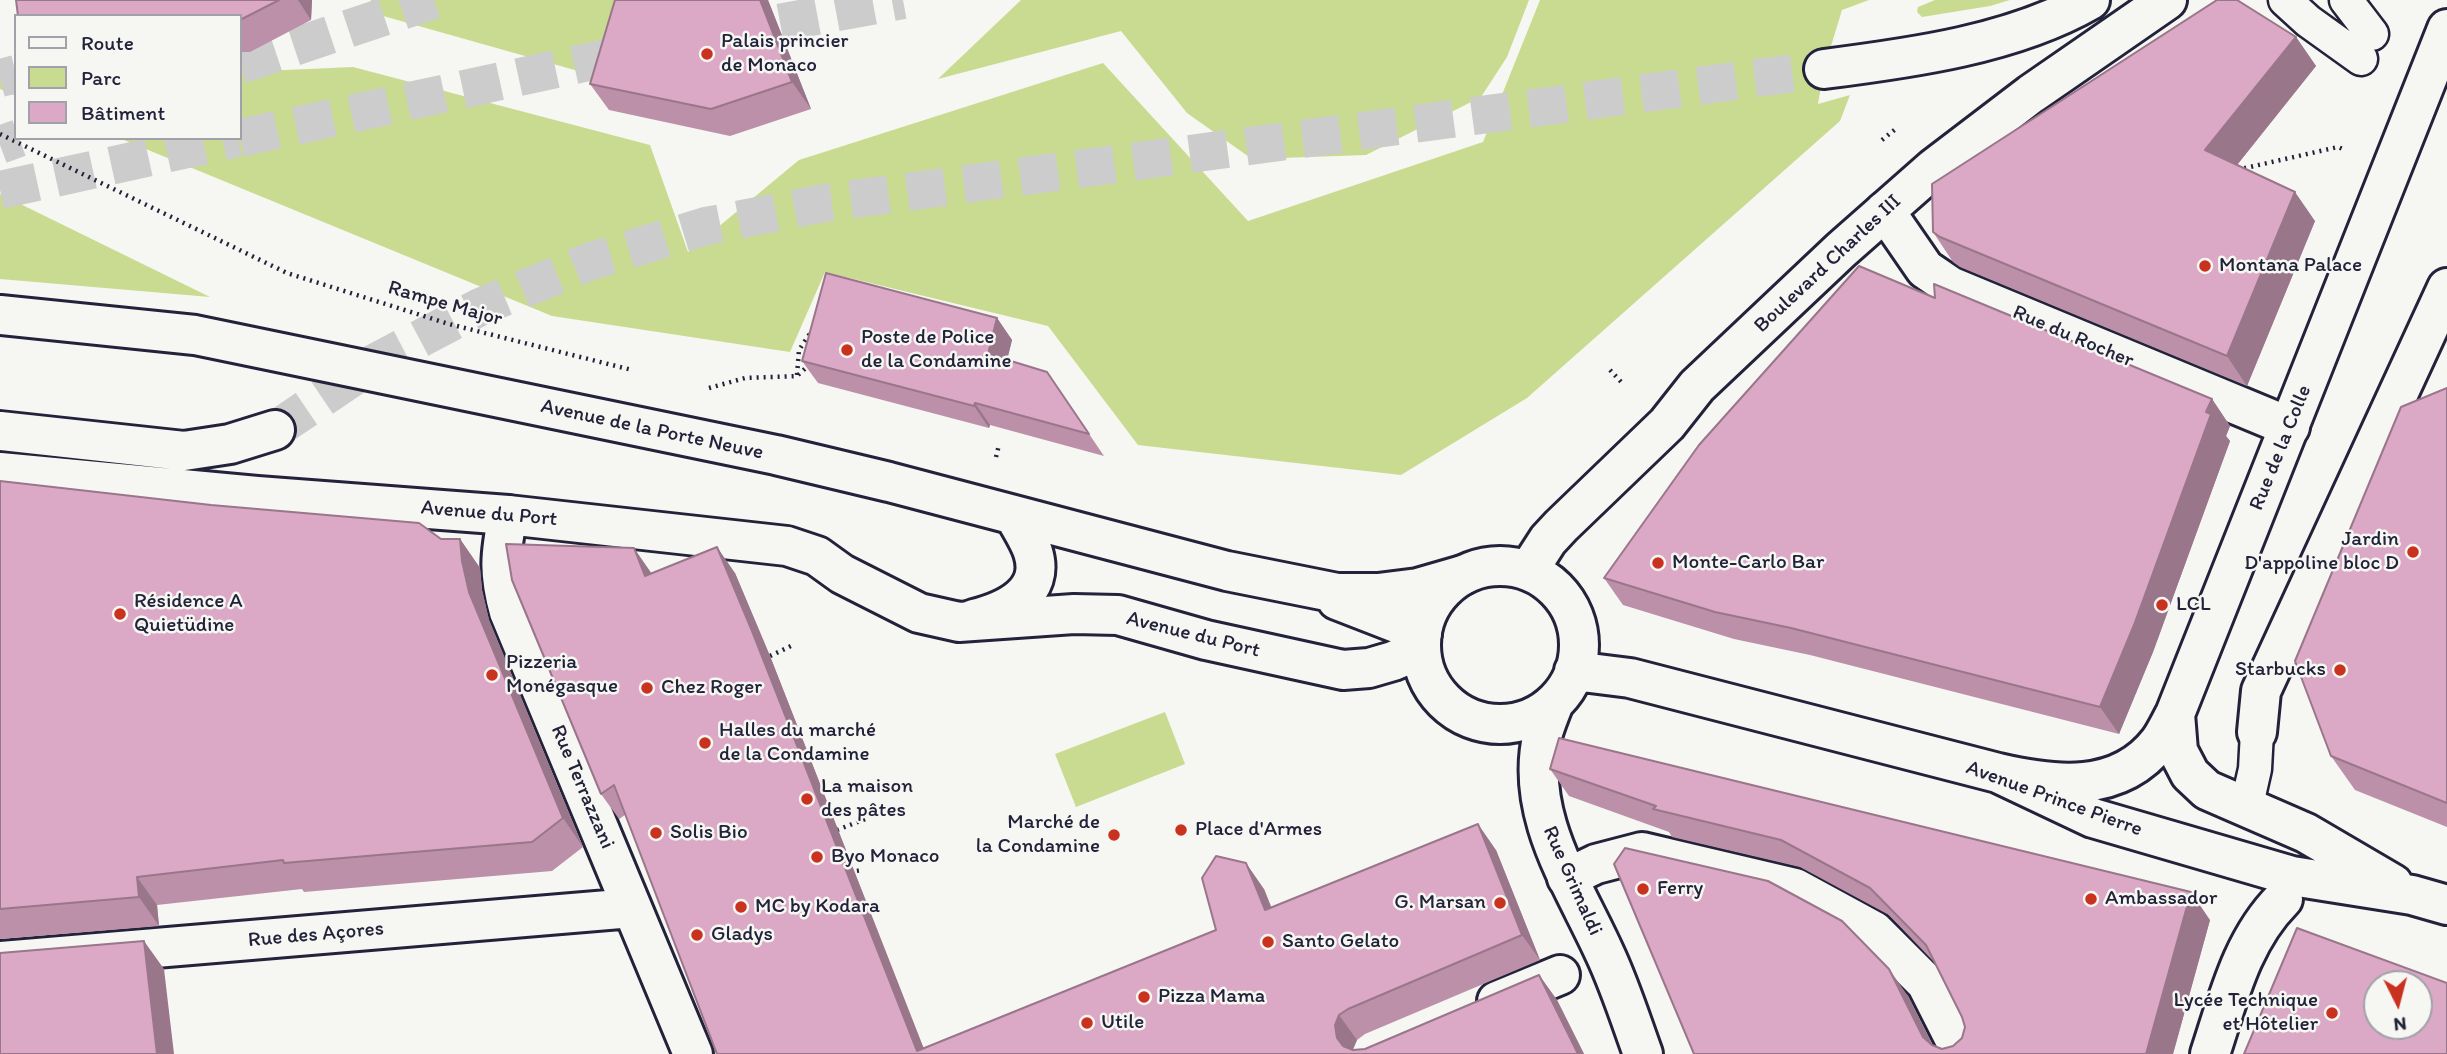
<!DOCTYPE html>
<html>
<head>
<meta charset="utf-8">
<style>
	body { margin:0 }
	#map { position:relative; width:2447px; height:1054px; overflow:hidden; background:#f6f6f2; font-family:Itim,sans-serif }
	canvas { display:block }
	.legend { position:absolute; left:14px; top:14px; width:228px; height:126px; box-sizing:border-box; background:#f6f6f2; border:2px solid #a1a1a9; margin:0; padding:9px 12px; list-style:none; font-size:21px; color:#22223b }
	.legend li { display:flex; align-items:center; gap:14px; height:35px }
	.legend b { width:35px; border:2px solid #a1a1a9 }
	.north { position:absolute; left:2363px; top:970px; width:70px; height:70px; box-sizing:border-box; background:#f6f6f2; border:2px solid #a1a1a9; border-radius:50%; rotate:174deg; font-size:19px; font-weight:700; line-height:28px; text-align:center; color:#22223b }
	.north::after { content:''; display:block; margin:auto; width:24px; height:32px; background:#c8321e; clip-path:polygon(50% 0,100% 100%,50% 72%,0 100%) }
</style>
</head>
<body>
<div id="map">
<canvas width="2447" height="1054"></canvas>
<ul class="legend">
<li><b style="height:9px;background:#f6f6f2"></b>Route</li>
<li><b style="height:19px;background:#c9db90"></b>Parc</li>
<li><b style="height:19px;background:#dba8c5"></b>Bâtiment</li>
</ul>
<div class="north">N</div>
</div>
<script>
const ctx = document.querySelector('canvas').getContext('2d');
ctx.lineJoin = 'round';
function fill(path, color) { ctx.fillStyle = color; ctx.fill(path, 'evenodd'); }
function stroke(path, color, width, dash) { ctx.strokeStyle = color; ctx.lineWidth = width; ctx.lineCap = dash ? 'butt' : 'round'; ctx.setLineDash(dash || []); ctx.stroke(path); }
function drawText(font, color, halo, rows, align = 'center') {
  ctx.font = font + ' Itim,sans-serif'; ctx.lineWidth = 5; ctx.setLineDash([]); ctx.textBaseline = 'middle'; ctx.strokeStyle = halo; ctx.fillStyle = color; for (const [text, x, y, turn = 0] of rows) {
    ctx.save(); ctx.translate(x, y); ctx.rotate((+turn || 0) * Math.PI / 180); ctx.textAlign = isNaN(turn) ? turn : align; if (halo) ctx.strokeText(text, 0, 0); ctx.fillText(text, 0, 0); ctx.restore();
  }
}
fill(new Path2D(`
	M371 0H633L610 80 369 12Z
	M1021 0H1529L1507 57 1481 97 1366 155 1252 159 1187 113 1121 31 938 79Z
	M1540 0H1869L1842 10 1824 69 1818 104 1850 95 1840 121 1527 398 1401 475 1138 445 1048 326 825 272 790 352 552 316 119 138H240V72L353 67 650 145 688 252 799 160 1103 63 1248 221 1483 142Z
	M1935 0H2010L1990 6 1922 17 1917 12 1918 7Z
	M0 67 16 68V96L0 89Z
	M0 194 210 297 0 279Z
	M1165 712 1185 764 1076 807 1055 754Z`), '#c9db90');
stroke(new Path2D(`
	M724 33 903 0
	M240 65 434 0
	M0 78 16 74
	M240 138 648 49
	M0 145 19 138
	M0 190 238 138
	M275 430 374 363 480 307 591 261 706 226 824 203 1824 69`), '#cccccd', 38, [38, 19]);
const lane = new Path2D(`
	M2285 0 2308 21 2361 59
	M2346 0 2372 34
	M2246 809 2255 769 2257 732`);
const street = new Path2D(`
	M1885 211 1925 269 1950 286 2290 427
	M0 315 195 335 776 455 889 482 1227 571 1337 593H1378L1418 588 1463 575
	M508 515C500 554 498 573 509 612L693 1054
	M1337 600 1422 633
	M974 619C1006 611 1046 593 1033 552 1029 540 1021 528 1015 517
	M2257 732 2261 691 2447 288
	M1567 878 1596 864 1642 852 1795 888 1874 931 1926 983 1962 1054
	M0 961 632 908
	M1497 1001 1560 975
	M2210 1054C2228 1000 2241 941 2283 899`);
const secondary = new Path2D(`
	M1824 69C1911 58 2014 44 2090 0
	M0 431 184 451 230 444 275 430
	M0 472 257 496 508 515 787 546 817 556 842 574 919 613 959 622 1074 614 1118 615 1206 640 1343 670 1369 668 1393 661 1421 649
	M1421 645a79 79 0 1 1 158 0a79 79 0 1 1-158 0Z
	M1528 571 1548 540 1561 526 1667 424 1697 386 1841 250 1934 168 2031 94 2167 0
	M1574 671 1630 678 1998 773 2093 818 2292 876 2412 895 2447 905
	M1554 703C1550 713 1546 723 1543 733 1523 814 1574 885 1605 954 1620 986 1631 1021 1643 1054
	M2175 714 2178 751 2190 774 2207 790 2306 833 2393 884
	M1998 773C2054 786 2119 794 2159 742 2165 734 2170 723 2175 714L2447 29`);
stroke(lane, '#22223b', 37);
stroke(street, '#22223b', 44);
stroke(secondary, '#22223b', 44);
stroke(new Path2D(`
	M0 134 287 273 449 324 632 370
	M1882 140 1898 127
	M2238 167 2241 169 2338 147 2345 150
	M1610 370 1624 385
	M797 375 799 350 809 335H812
	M709 388 745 378 797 376 810 364
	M996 457 999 445
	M770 656 793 645
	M837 830 868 818
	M850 872 862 870`), '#22223b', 4.5, [2, 5]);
stroke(lane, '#f6f6f2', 32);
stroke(street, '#f6f6f2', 38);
stroke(secondary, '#f6f6f2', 38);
fill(new Path2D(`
	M16 0H312L311 20 250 52H240V16Z
	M615 0H768L811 109 730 136 609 110 590 84Z
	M2296 37 2316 66 2237 165 2315 221 2247 386 1960 267 1953 262 1933 232Z
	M1935 298 2212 399 2230 426 2226 436 2230 441 2153 652 2119 734 1810 655 1734 639 1623 605 1604 578Z
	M997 318 1012 340 1007 360 1047 372 1104 456 990 425 989 428 818 383 802 361Z
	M2447 388V827L2355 790 2331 756Z
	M0 481 441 539H460L480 568 482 590 489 620 583 847 552 871 304 892 302 889 157 905 159 926 0 939Z
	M651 573H735L770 656 923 1048 1216 930 1264 889 1271 908 1496 850 1540 960 1365 1034 1357 1040 1353 1050 1365 1049 1539 975 1557 1000 1584 1054H717L625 815 619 819 601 794Z
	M1550 769 2210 920 2173 1054H1694L1908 996 1933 1046 1942 1049 1953 1046 1962 1038 1965 1027 1962 1017 1934 962 1889 915 1800 867 1672 837 1669 832 1569 796Z`), '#bc90a9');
fill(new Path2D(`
	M298 0H312L311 20Z
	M760 0H768L811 109 792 82Z
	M2296 37 2316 66 2225 180 2205 150Z
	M2295 192 2315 221 2247 386 2227 356Z
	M997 318 1012 340 1003 376 988 354Z
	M2212 399 2230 426 2226 436 2230 441 2153 652 2119 734 2100 707Z
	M975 403 990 425 989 428 974 406Z
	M460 539 480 568 482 590 489 620 583 847 563 818 469 592 462 561Z
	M717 547 735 573 770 656 926 1054 917 1051Z
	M634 548 652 574 645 576Z
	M1478 824 1496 850 1540 960 1522 935Z
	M1246 863 1264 889 1283 936 1265 910Z
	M137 877 157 905 159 926 139 897Z
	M2191 892 2210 920 2173 1054H2146Z
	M144 941 164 969 174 1054H157Z
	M1889 969 1908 996 1937 1054 1923 1037Z
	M1539 975 1557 1000 1584 1054H1578Z
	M1339 1015 1357 1040 1352 1051 1348 1054 1337 1038 1335 1025Z`), '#99768a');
const building = new Path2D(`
	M16 0H279L240 20V16H18Z
	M615 0H760L792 82 711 109 590 84Z
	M2217 0H2237L2296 37 2205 150 2295 192 2227 356 1940 237 1933 232 1932 184Z
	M1859 266 1935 298 1934 284 2212 399 2206 412 2211 414 2134 625 2100 707 1791 628 1715 612 1604 578 1699 445Z
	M826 273 997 318 988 354 1047 372 1089 434 975 403 974 406 802 361Z
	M2447 388V803L2331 756 2295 661 2401 407Z
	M0 481 211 505 419 523 441 539H460L462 561 469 592 563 818 532 842 284 863 283 860 137 877 139 897 0 909Z
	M506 544 634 548 645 576 717 547 752 631 917 1051 1216 930 1202 878 1216 856 1246 863 1265 910 1478 824 1522 935 1348 1009 1339 1015 1335 1025 1337 1038 1343 1046 1353 1050 1365 1049 1539 975 1578 1054H717L614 785 601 794 512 580Z
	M1559 738 2191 892 2146 1054H1694L1614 864 1625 848 1768 881 1842 921 1889 969 1923 1037 1932 1045 1942 1049 1953 1046 1962 1038 1965 1027 1962 1017 1926 945 1870 888 1781 840 1653 809 1656 806 1550 769Z
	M2297 928 2447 983V1054H2244ZM2377 984H2419V1026H2377Z
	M144 941 157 1054H0V953Z`);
fill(building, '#dba8c5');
stroke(building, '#99768a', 2);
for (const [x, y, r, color] of [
	[707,54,7,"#c8321e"],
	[2205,266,7,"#c8321e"],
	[847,350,7,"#c8321e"],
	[2413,552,7,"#c8321e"],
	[1658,563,7,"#c8321e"],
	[2162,605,7,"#c8321e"],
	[120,614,7,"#c8321e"],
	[2340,670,7,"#c8321e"],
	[492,675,7,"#c8321e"],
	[647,688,7,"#c8321e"],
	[705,743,7,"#c8321e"],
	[807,799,7,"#c8321e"],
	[1181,830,7,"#c8321e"],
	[656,833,7,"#c8321e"],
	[1114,835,7,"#c8321e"],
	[817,857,7,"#c8321e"],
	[1643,889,7,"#c8321e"],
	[2091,899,7,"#c8321e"],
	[1500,903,7,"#c8321e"],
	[741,907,7,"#c8321e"],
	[697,935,7,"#c8321e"],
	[1268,942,7,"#c8321e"],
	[1144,997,7,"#c8321e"],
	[2332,1013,7,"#c8321e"],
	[1087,1023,7,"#c8321e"]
]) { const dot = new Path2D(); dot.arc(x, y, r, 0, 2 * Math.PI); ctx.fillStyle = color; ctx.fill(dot); stroke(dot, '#f6f6f2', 2.5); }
drawText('21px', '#22223b', '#f6f6f2', [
	["Palais princier",721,42],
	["de Monaco",721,66],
	["Montana Palace",2219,266],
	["Poste de Police",861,338],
	["de la Condamine",861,362],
	["Jardin",2399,540,"right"],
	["D'appoline bloc D",2399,564,"right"],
	["Monte-Carlo Bar",1672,563],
	["Résidence A",134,602],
	["Quietüdine",134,626],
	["LCL",2176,605],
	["Pizzeria",506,663],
	["Monégasque",506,687],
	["Starbucks",2326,670,"right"],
	["Chez Roger",661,688],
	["Halles du marché",719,731],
	["de la Condamine",719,755],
	["La maison",821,787],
	["des pâtes",821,811],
	["Marché de",1100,823,"right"],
	["la Condamine",1100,847,"right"],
	["Place d'Armes",1195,830],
	["Solis Bio",670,833],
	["Byo Monaco",831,857],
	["Ferry",1657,889],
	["Ambassador",2105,899],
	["G. Marsan",1486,903,"right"],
	["MC by Kodara",755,907],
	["Gladys",711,935],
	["Santo Gelato",1282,942],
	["Pizza Mama",1158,997],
	["Lycée Technique",2318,1001,"right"],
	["et Hôtelier",2318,1025,"right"],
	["Utile",1101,1023]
], 'left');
drawText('21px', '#22223b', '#f6f6f2', [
	["Boulevard Charles III",1828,264,-43],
	["Rampe Major",445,304,16],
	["Rue du Rocher",2073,337,23],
	["Avenue de la Porte Neuve",652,430,12],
	["Rue de la Colle",2281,448,-68],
	["Avenue du Port",489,514,5],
	["Avenue du Port",1193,635,14],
	["Rue Terrazzani",582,787,67],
	["Avenue Prince Pierre",2054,799,20],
	["Rue Grimaldi",1572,881,66],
	["Rue des Açores",316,935,-5]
]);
</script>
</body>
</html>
